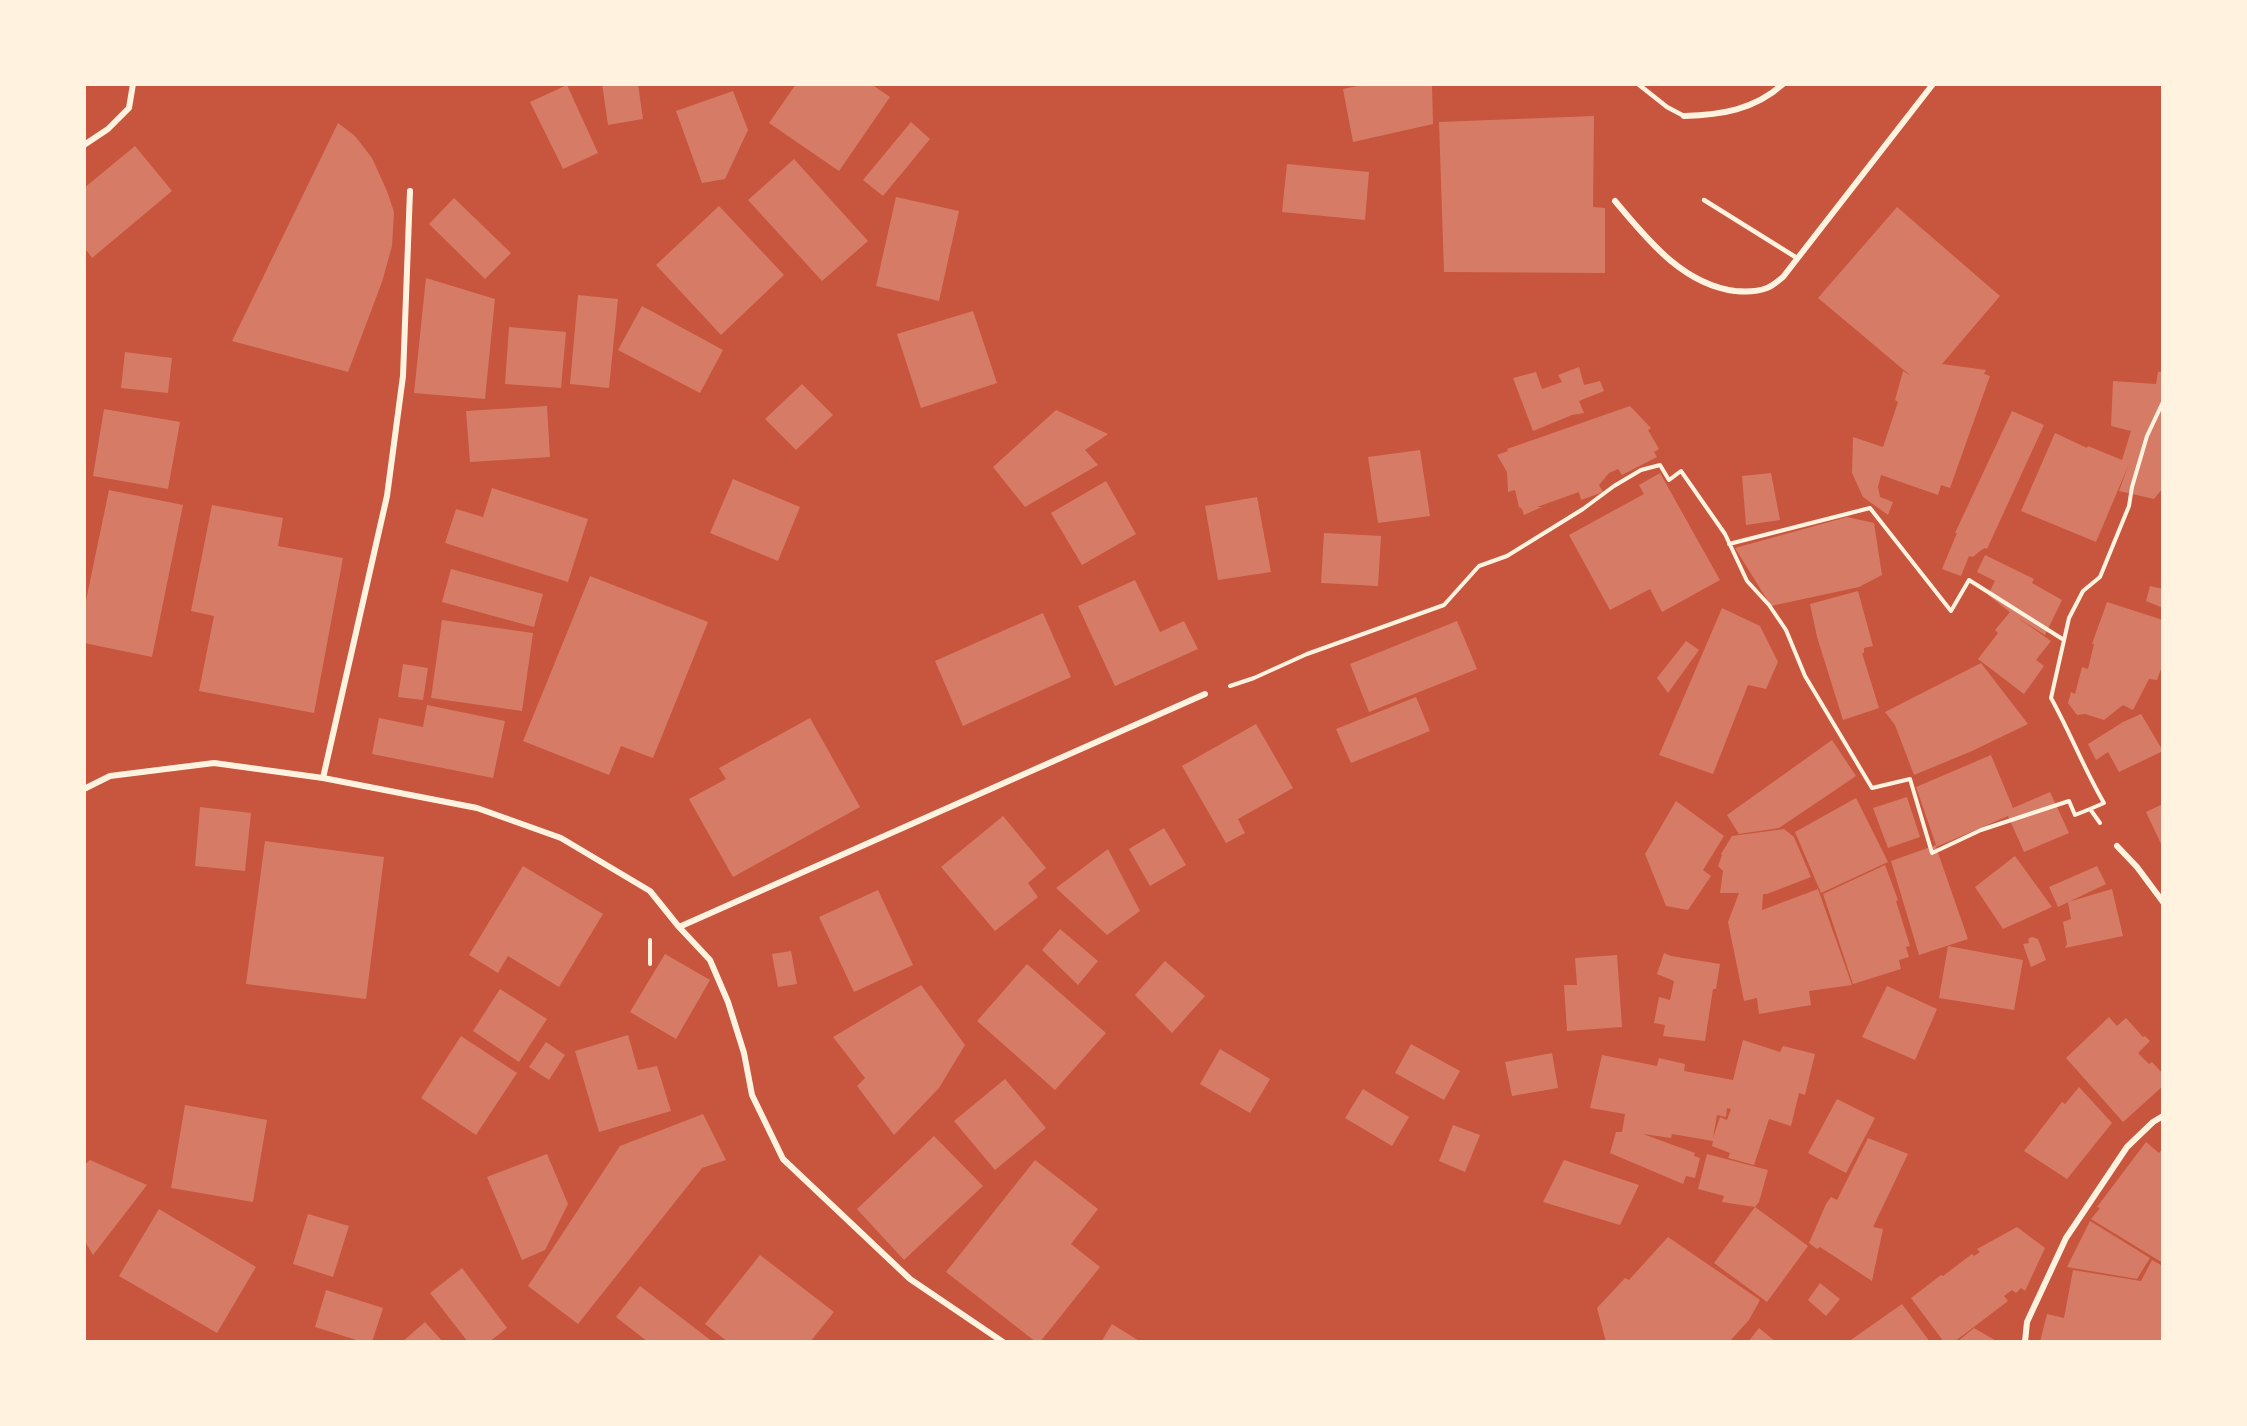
<!DOCTYPE html>
<html>
<head>
<meta charset="utf-8">
<style>
	body { margin:0 }
	#map { position:relative; width:2247px; height:1426px; overflow:hidden; background:#c8553d; font-family:"Nunito Sans",sans-serif }
	canvas { display:block }
	.frame { position:absolute; inset:0; border:86px solid #fff3e0; pointer-events:none }
</style>
</head>
<body>
<div id="map">
<canvas width="2247" height="1426"></canvas>
<div class="frame"></div>
</div>
<script>
const ctx = document.querySelector('canvas').getContext('2d');
ctx.lineJoin = 'round';
function fill(path, color) { ctx.fillStyle = color; ctx.fill(path, 'evenodd'); }
function stroke(path, color, width, dash) { ctx.strokeStyle = color; ctx.lineWidth = width; ctx.lineCap = dash ? 'butt' : 'round'; ctx.setLineDash(dash || []); ctx.stroke(path); }
fill(new Path2D(`
	M602 84H638L643 119 608 125Z
	M796 84H871L890 97 839 171 769 123Z
	M1367 84H1432L1433 124 1353 142 1343 89Z
	M567 85 598 153 563 169 530 102Z
	M733 91 748 130 725 179 702 183 676 111Z
	M1594 116 1593 207 1605 208V273L1444 272 1439 122Z
	M911 122 930 139 883 196 863 180Z
	M338 123 355 136 372 158 387 191 394 212 392 246 382 282 348 372 232 341Z
	M135 146 172 191 92 258 84 247V188Z
	M794 159 868 241 822 281 748 200Z
	M1287 164 1369 172 1365 220 1282 212Z
	M896 197 959 211 939 301 876 286Z
	M454 198 511 253 485 279 429 224Z
	M719 206 784 275 721 335 656 265Z
	M1897 207 2000 296 1942 364 1986 370 1984 374 1990 376 1950 488 1941 485 1938 495 1881 475 1878 487 1880 497 1893 502 1888 515 1863 497 1852 473 1853 437 1883 447 1898 402 1895 400 1903 371 1911 376 1818 298Z
	M426 278 495 299 485 399 414 393Z
	M578 295 618 299 609 388 570 384Z
	M642 306 723 350 700 393 618 350Z
	M973 311 997 383 921 408 897 334Z
	M509 327 566 332 561 388 505 384Z
	M125 352 172 358 168 393 121 388Z
	M1579 367 1584 385 1600 381 1604 391 1579 401 1584 413 1572 415 1533 431 1513 378 1536 372 1542 389 1562 382 1558 375Z
	M2163 371V488L2154 499 2119 491 2129 464 2096 542 2021 511 2055 433 2087 448 2088 446 2122 460 2131 431 2111 426 2113 381 2156 384 2158 372Z
	M802 384 833 415 796 450 765 419Z
	M547 406 550 457 470 462 466 411Z
	M1630 406 1651 428 1648 430 1659 449 1654 452 1657 457 1622 475 1618 469 1609 473 1599 485 1603 492 1581 500 1579 492 1537 507H1542L1524 515 1522 509 1519 507 1515 490 1508 492 1507 472 1497 455 1508 451 1507 449Z
	M104 409 180 422 168 489 93 476Z
	M1056 410 1108 434 1085 450 1098 465 1025 507 993 467Z
	M2012 411 2044 425 1987 549 1985 548 1980 551 1973 557 1969 556 1961 576 1942 569 1957 533H1955Z
	M1420 450 1430 516 1378 523 1368 457Z
	M1660 473 1720 580 1662 612 1650 589 1610 610 1569 535 1644 494 1639 485Z
	M1771 473 1780 520 1746 525 1742 476Z
	M733 479 800 507 778 561 710 533Z
	M1106 481 1136 534 1082 565 1051 513Z
	M492 488 588 519 568 582 445 543 456 509 483 517Z
	M109 490 183 505 152 657 84 643V610Z
	M1257 497 1271 572 1218 580 1205 506Z
	M212 505 283 518 278 546 343 558 314 713 199 691 214 616 191 611Z
	M1847 517 1874 523 1882 575 1859 587 1771 606 1735 548Z
	M1324 533 1381 536 1378 586 1321 583Z
	M1985 555 2034 579 2032 583 2062 600 2045 635 2015 616 2051 641 2036 660 2044 666 2024 694 1978 659 1998 633 1995 630 2010 612 1988 595 1995 581 1977 572Z
	M451 569 543 594 534 627 442 602Z
	M590 576 708 622 653 758 621 746 609 775 523 741Z
	M1135 580 1160 632 1184 621 1198 649 1115 686 1078 606Z
	M2150 586 2163 589V608L2146 601Z
	M1858 591 1873 646 1864 648V653H1862L1879 708 1843 720 1817 637 1810 604Z
	M2107 602 2163 620V663L2157 680 2149 679 2133 710 2123 705 2104 720 2085 714 2077 715 2068 703 2071 692 2075 694 2082 667 2088 669 2094 644H2092Z
	M1722 608 1760 626 1778 662 1766 689 1748 685 1713 774 1659 755Z
	M1043 613 1071 677 963 726 935 661Z
	M442 620 533 633 522 711 431 698Z
	M1457 621 1477 669 1369 712 1350 664Z
	M1686 641 1699 650 1668 693 1657 678Z
	M1981 663 2028 724 1972 751 1914 775 1895 725 1885 712Z
	M403 664 428 668 423 700 398 697Z
	M1416 697 1430 731 1351 763 1336 729Z
	M427 705 505 721 493 778 372 754 379 718 423 727Z
	M2141 714 2163 751 2119 772 2108 752 2096 760 2088 744 2123 722Z
	M810 718 860 807 733 877 689 799 726 779 719 768Z
	M1256 724 1293 788 1238 819 1245 833 1226 843 1182 766Z
	M1832 740 1856 776 1779 828 1739 834 1727 815Z
	M1991 755 2013 808 2050 792 2069 833 2024 852 2008 816 1936 847 1968 939 1919 955 1891 861 1936 845 1916 787Z
	M1907 797 1920 837 1888 848 1873 808Z
	M1856 798 1888 862 1821 893 1795 832Z
	M1676 801 1724 836 1703 870 1711 876 1688 910 1666 906 1645 854Z
	M2163 804V848L2146 812Z
	M200 807 251 813 245 871 195 866Z
	M1003 816 1046 868 1028 883 1038 897 995 931 941 867Z
	M1164 828 1186 865 1150 886 1129 849Z
	M1784 829 1794 837 1811 877 1767 894H1763L1762 910 1818 889 1852 985 1809 991 1811 1005 1759 1014 1757 998 1744 1001 1728 922 1739 893H1720L1723 871 1718 866 1722 855 1721 854 1732 836Z
	M265 841 384 857 366 999 246 984Z
	M1108 849 1140 911 1107 935 1056 888Z
	M2015 856 2052 907 2003 929 1975 887Z
	M1885 865 1898 900 1896 901 1910 946 1906 947 1909 957 1899 960 1901 969 1853 984 1823 894Z
	M523 866 603 914 559 987 508 956 498 973 469 955Z
	M2097 866 2106 884 2058 907 2049 887Z
	M2112 889 2123 936 2065 948 2067 944 2063 922 2071 919 2068 902Z
	M878 890 913 965 854 992 819 917Z
	M1060 929 1098 961 1078 985 1042 950Z
	M2032 937 2038 939 2046 960 2031 967 2023 944 2029 943 2028 939Z
	M1948 946 2023 960 2014 1010 1939 998Z
	M791 951 797 984 778 987 772 954Z
	M1664 953 1671 956 1720 964 1716 989H1713L1705 1041 1663 1036 1665 1025 1654 1023 1659 997 1670 1000 1674 981 1657 974Z
	M665 954 710 980 676 1039 630 1012Z
	M1617 955 1622 1027 1567 1031 1564 985H1577L1575 958Z
	M1165 961 1205 996 1172 1033 1135 995Z
	M1027 964 1106 1033 1055 1090 977 1021Z
	M921 985 965 1045 939 1088 894 1135 857 1086 865 1078 833 1037Z
	M1887 986 1937 1009 1915 1060 1862 1037Z
	M500 989 547 1019 519 1062 473 1031Z
	M2109 1017 2117 1026 2126 1018 2143 1037 2145 1036 2150 1041 2138 1053 2149 1064 2152 1062 2163 1074V1086L2123 1122 2066 1058Z
	M628 1035 638 1070 657 1066 671 1111 599 1132 575 1051Z
	M461 1036 517 1073 476 1135 421 1098Z
	M1743 1040 1780 1052 1783 1046 1815 1054 1805 1095 1799 1093 1791 1126 1769 1119 1754 1165 1728 1158 1730 1153 1712 1146 1713 1141 1672 1134 1671 1138 1643 1134 1695 1153 1694 1156 1700 1158 1695 1178 1686 1176 1683 1184 1610 1153 1616 1132H1622L1625 1114 1590 1108 1602 1055 1657 1066 1659 1058 1685 1064 1684 1071 1733 1080ZM1727 1108 1731 1109 1727 1120 1720 1117 1713 1138 1717 1115 1726 1117Z
	M546 1042 565 1055 549 1080 529 1067Z
	M1411 1044 1460 1071 1444 1100 1395 1073Z
	M1220 1049 1270 1079 1250 1113 1200 1084Z
	M1552 1053 1558 1088 1512 1096 1505 1062Z
	M1005 1079 1046 1128 995 1170 954 1121Z
	M2079 1087 2112 1123 2067 1179 2024 1151 2062 1102 2065 1104Z
	M1363 1089 1409 1117 1392 1146 1345 1118Z
	M1837 1099 1875 1118 1846 1173 1808 1153Z
	M185 1105 267 1120 253 1202 171 1188Z
	M703 1114 726 1160 702 1168 578 1324 528 1286 620 1146Z
	M1453 1125 1480 1135 1465 1172 1439 1161Z
	M934 1136 983 1186 904 1260 857 1209Z
	M1868 1138 1908 1154 1873 1227 1883 1229 1872 1281 1820 1247 1817 1249 1809 1243 1826 1204 1831 1197 1837 1200Z
	M2146 1142 2159 1153 2163 1148V1263L2091 1219 2100 1208 2097 1207Z
	M547 1154 568 1204 545 1250 522 1260 487 1177Z
	M1707 1154 1768 1170 1759 1202 1755 1207 1808 1246 1767 1302 1714 1263 1755 1207 1722 1202 1724 1196 1698 1189Z
	M90 1160 147 1185 93 1255 84 1240V1165Z
	M1035 1160 1098 1209 1071 1244 1100 1267 1040 1342H1036L946 1272Z
	M1564 1160 1639 1185 1620 1225 1543 1202Z
	M159 1209 256 1267 217 1333 119 1276Z
	M308 1214 349 1226 333 1277 293 1264Z
	M2090 1221 2150 1258 2137 1279 2067 1267Z
	M2017 1227 2045 1248 2025 1291 2021 1288 2016 1293 2012 1290 2004 1296 2008 1301 1954 1342H1944L1911 1298 1941 1275 1943 1276 1972 1254 1974 1256 1980 1252 1977 1249Z
	M1668 1237 1760 1300 1749 1320 1729 1342H1606L1597 1308 1625 1278 1629 1280Z
	M760 1255 834 1312 810 1342H728L705 1324Z
	M2152 1260 2163 1266V1342H2040L2047 1314 2064 1318 2073 1270 2141 1281Z
	M462 1268 507 1328 489 1342H468L430 1293Z
	M1820 1283 1840 1299 1826 1316 1808 1300Z
	M640 1286 713 1342H648L616 1317Z
	M326 1290 383 1308 372 1342H363L315 1327Z
	M1902 1304 1930 1342H1848Z
	M425 1322 443 1342H402Z
	M1112 1324 1141 1342H1101Z
	M1759 1328 1776 1342H1748Z
	M1974 1328 1998 1342H1957Z`), '#d67c66');
stroke(new Path2D(`
	M1729 544 1870 508 1951 611 1969 580 2064 640
	M1230 686 1254 678 1307 654 1444 605 1479 566 1507 556 1583 509 1614 486 1641 470 1660 465 1669 480 1681 471 1725 534 1747 581 1769 605 1786 630 1805 676 1872 788 1910 779 1932 853 1981 830 2069 801 2075 815 2090 809
	M2100 823 2090 809 2104 803C2084 769 2070 732 2051 698L2069 618 2083 591 2100 577 2129 506 2132 487 2147 436 2163 402
	M650 964V940`), '#fff3e0', 4);
stroke(new Path2D(`
	M1638 84 1667 107 1684 116
	M1704 200 1797 258`), '#fff3e0', 4.5);
stroke(new Path2D(`
	M1684 116C1721 115 1754 110 1783 84
	M84 145 108 129 129 108 133 84
	M1615 201C1647 239 1682 284 1735 291 1746 292 1757 292 1767 288 1773 286 1778 281 1783 277L1933 84
	M323 778 387 496 403 376 410 191
	M84 789 110 776 214 763 323 778 477 808 561 838 650 891 679 927 710 960 728 1002 744 1053 752 1095 783 1159 910 1279 1003 1342
	M2117 846 2137 867 2163 902
	M679 927 1205 694
	M2025 1342 2027 1322 2066 1238 2127 1147 2153 1122 2163 1116`), '#fff3e0', 6);
</script>
</body>
</html>
